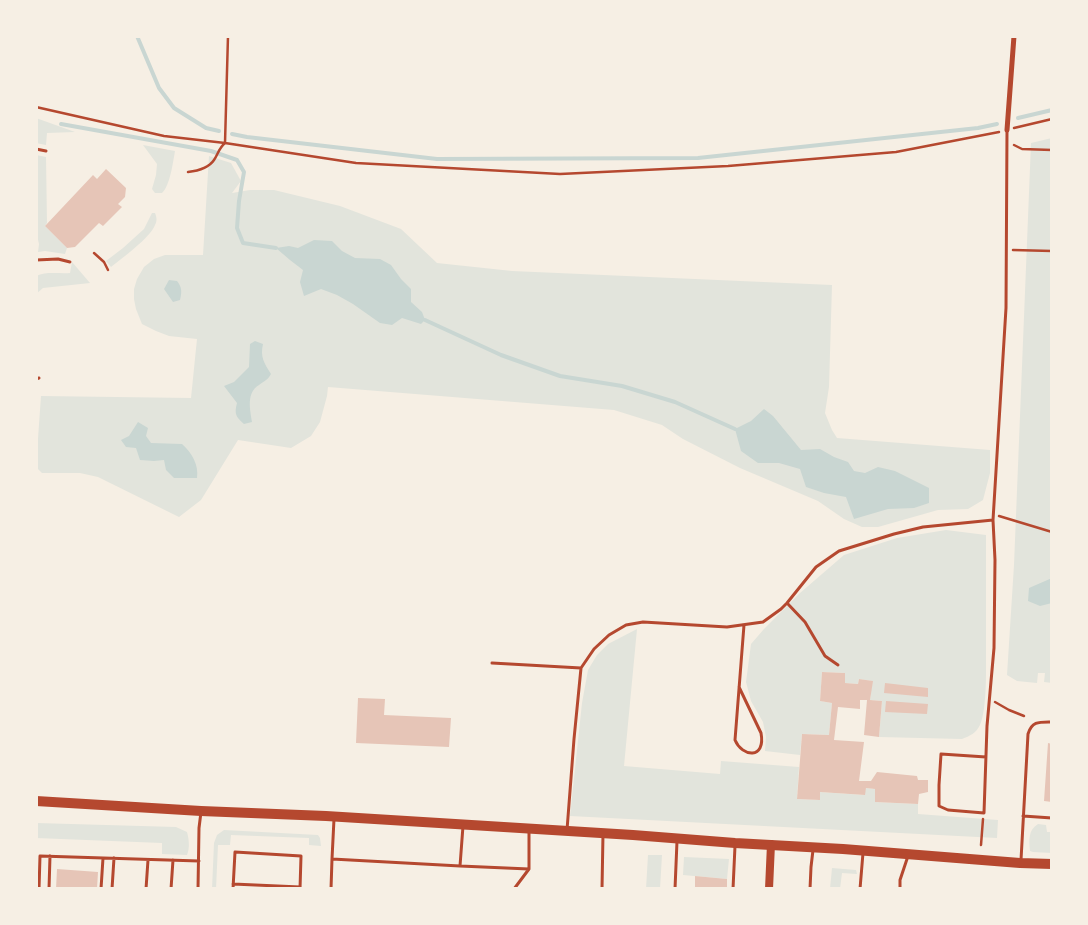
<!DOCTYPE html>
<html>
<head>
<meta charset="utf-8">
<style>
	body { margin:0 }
	#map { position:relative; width:1088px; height:925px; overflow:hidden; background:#f6efe4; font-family:Overpass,sans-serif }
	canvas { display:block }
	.frame { position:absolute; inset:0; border:38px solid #f6efe4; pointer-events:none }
</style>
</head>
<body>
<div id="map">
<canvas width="1088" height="925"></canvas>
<div class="frame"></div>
</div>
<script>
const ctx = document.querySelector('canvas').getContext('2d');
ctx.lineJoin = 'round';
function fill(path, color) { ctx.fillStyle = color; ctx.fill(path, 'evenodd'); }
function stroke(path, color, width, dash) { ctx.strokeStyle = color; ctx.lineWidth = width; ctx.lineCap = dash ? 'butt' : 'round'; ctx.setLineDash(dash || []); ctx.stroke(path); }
fill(new Path2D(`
	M36 118 75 132 47 133 46 145 36 143Z
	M1052 138V683L1044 682 1045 673H1038L1037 683 1017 681 1007 675 1014 565 1031 143Z
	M143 145 175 151C173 162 170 186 162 193H155L152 189 156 175 157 164Z
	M36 155 46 157 47 223 45 226 67 248 65 254 45 251 38 252 39 244 36 231Z
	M209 156 231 163 241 181 232 193 250 190H274L340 206 401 229 437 263 512 271 832 285 829 387 825 413 832 430 837 438 990 450V473L983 500 968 509 938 510 878 527H862L844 519 818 501 740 468 683 439 662 425 614 410 328 387 327 396 320 422 311 436 291 448 238 440 201 500 179 517 98 477 80 473H42L36 467 41 396 191 398 197 339 169 336 156 331 142 324 136 309 134 299V289L137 279 144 267 154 259 165 255H203Z
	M152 213H155C157 218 157 221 155 225 150 238 122 258 111 267L106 261 123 248 144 229Z
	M72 262 90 283 43 288 36 294V276C47 271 59 274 70 273Z
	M946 530 986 535C986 574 986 613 986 652 986 670 987 709 980 725 976 733 970 736 962 739L879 737 882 701 870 700 872 681 859 679 858 684 845 683V673L822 672 820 701 832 703 829 735 802 734 800 755 765 751 766 737 763 722 751 701 746 682 751 644 764 629 800 593 844 555 897 538Z
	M637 629 624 766 720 774 721 761 799 767 797 799 820 800V792L864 795 866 788 875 789V802L918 804V814L998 820 997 838 570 816 582 703 588 670 597 655 608 644Z
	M36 823 176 827 187 832C189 839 190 848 187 855L162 854V843L36 838Z
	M1038 824 1046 825 1047 832H1052V853L1033 852 1030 851C1029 840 1028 830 1038 824Z
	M224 830 318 835 320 838 321 846 309 845V838L231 835 230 845H218L216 889H212L214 843 217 835Z
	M648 855H662L660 889H646Z
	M684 857 729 859 727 879 683 875Z
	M832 868 856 870 857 874 842 873 840 889H830Z`), '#e2e4dc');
fill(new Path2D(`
	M314 240 332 241 342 251 355 258 380 259 391 265 401 279 411 289V302L422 312 425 320 421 324 402 318 392 325 380 323 353 304 337 295 321 289 304 296 300 282 303 270 290 260 276 248 289 246 298 248Z
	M169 280 177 281C182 287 182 292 180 300L173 302 164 289Z
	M255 341 263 344C260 357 264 363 271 374 267 381 265 380 259 385 246 393 250 409 252 422L244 424C236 417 234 414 237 403L224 386 234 382 249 367 250 344Z
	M764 409 773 416 801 450 820 449 834 457 848 462 854 471 865 473 878 467 895 471 929 488V503L914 508 888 509 854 519 846 497 824 493 806 487 800 469 779 463H758L741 451 735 429 751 421Z
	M138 422 148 428 146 436 151 443 182 444C192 453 199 465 197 478H174L166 470 164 460 154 461 140 460 136 448 126 447 121 440 129 436Z
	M1052 578V603L1040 606 1028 601 1029 588Z`), '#c9d6d2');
stroke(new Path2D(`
	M137 36 159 88 174 108 206 128 219 131
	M1018 118 1052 110
	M61 124 211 151 237 160 244 172 239 201 237 228 243 243 276 248
	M232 134 247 137 437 159 698 158 978 128 997 124
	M425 320 501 355 560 376 622 386 675 402 735 429`), '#c9d6d2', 4);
fill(new Path2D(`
	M106 169 126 188 125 197 118 204 122 207 103 226 99 223 75 247 67 248 45 226 93 175 97 179Z
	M822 672 845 673V683L858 684 859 679 873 681 870 700 882 701 879 737 864 735 867 700H860V709L838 707 834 740 864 742 859 781H871L877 772 917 776 918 780H928V792L919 794 918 804 875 802V789L866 788 865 795 820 792V800L797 799 802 734 829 735 832 703 820 701Z
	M885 683 928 688V697L884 693Z
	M358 698 385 699 384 715 451 718 449 747 356 743Z
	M886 701 928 704 927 714 885 712Z
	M1048 743 1052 744V802L1044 801Z
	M57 869 98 872 97 889H56Z
	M695 876 727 879V889H695Z`), '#e6c5b7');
stroke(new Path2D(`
	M36 107 164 136 225 143 356 163 560 174 728 166 896 152 999 132
	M1014 128 1052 119
	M1014 145 1022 149 1052 150
	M188 172C197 171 208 169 214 160 218 154 219 148 225 143L228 36
	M1013 250 1052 251
	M94 253 104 262 108 270
	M999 516 1052 532
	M995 702 1009 710 1024 716
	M981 845 983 819`), '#b5482f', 2.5);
stroke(new Path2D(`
	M36 149 46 151
	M36 260 58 259 70 262
	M36 379 39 378
	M787 603 805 622 825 656 838 665
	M492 663 581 668
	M739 687 761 733C766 760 742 757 735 740L744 625
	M986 757 941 754 939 785V806L948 810 984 813 987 726 994 648 995 560 993 520 1006 308 1007 130
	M1023 816 1052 818
	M334 819 332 859 460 866 463 826
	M567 830 574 739 581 668 594 649 609 635 626 625 643 622 727 627 763 622 781 609 787 603 816 567 839 551 894 534 923 527 993 520
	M1021 860 1028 734C1032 721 1039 722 1052 722
	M460 866 529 869
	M233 884 300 887
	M39 889 40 856 199 861
	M49 889 50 856
	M101 889 103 858
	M112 889 114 858
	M146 889 148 860
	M171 889 173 860
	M198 889 199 828 201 812
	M233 889 235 852 301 856 300 889
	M331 889 332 859
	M514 889 529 869V829
	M602 889 603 834
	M675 889 677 841
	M733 889 735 846
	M810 889 811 867 813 850
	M860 889 863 853
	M900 889V880L908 856`), '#b5482f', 3);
stroke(new Path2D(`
	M1007 130 1014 36`), '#b5482f', 5);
stroke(new Path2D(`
	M769 889 771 844`), '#b5482f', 8);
stroke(new Path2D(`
	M36 801 201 811 326 816 633 835 735 843 843 849 1020 863 1052 864`), '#b5482f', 10);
</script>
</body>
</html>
